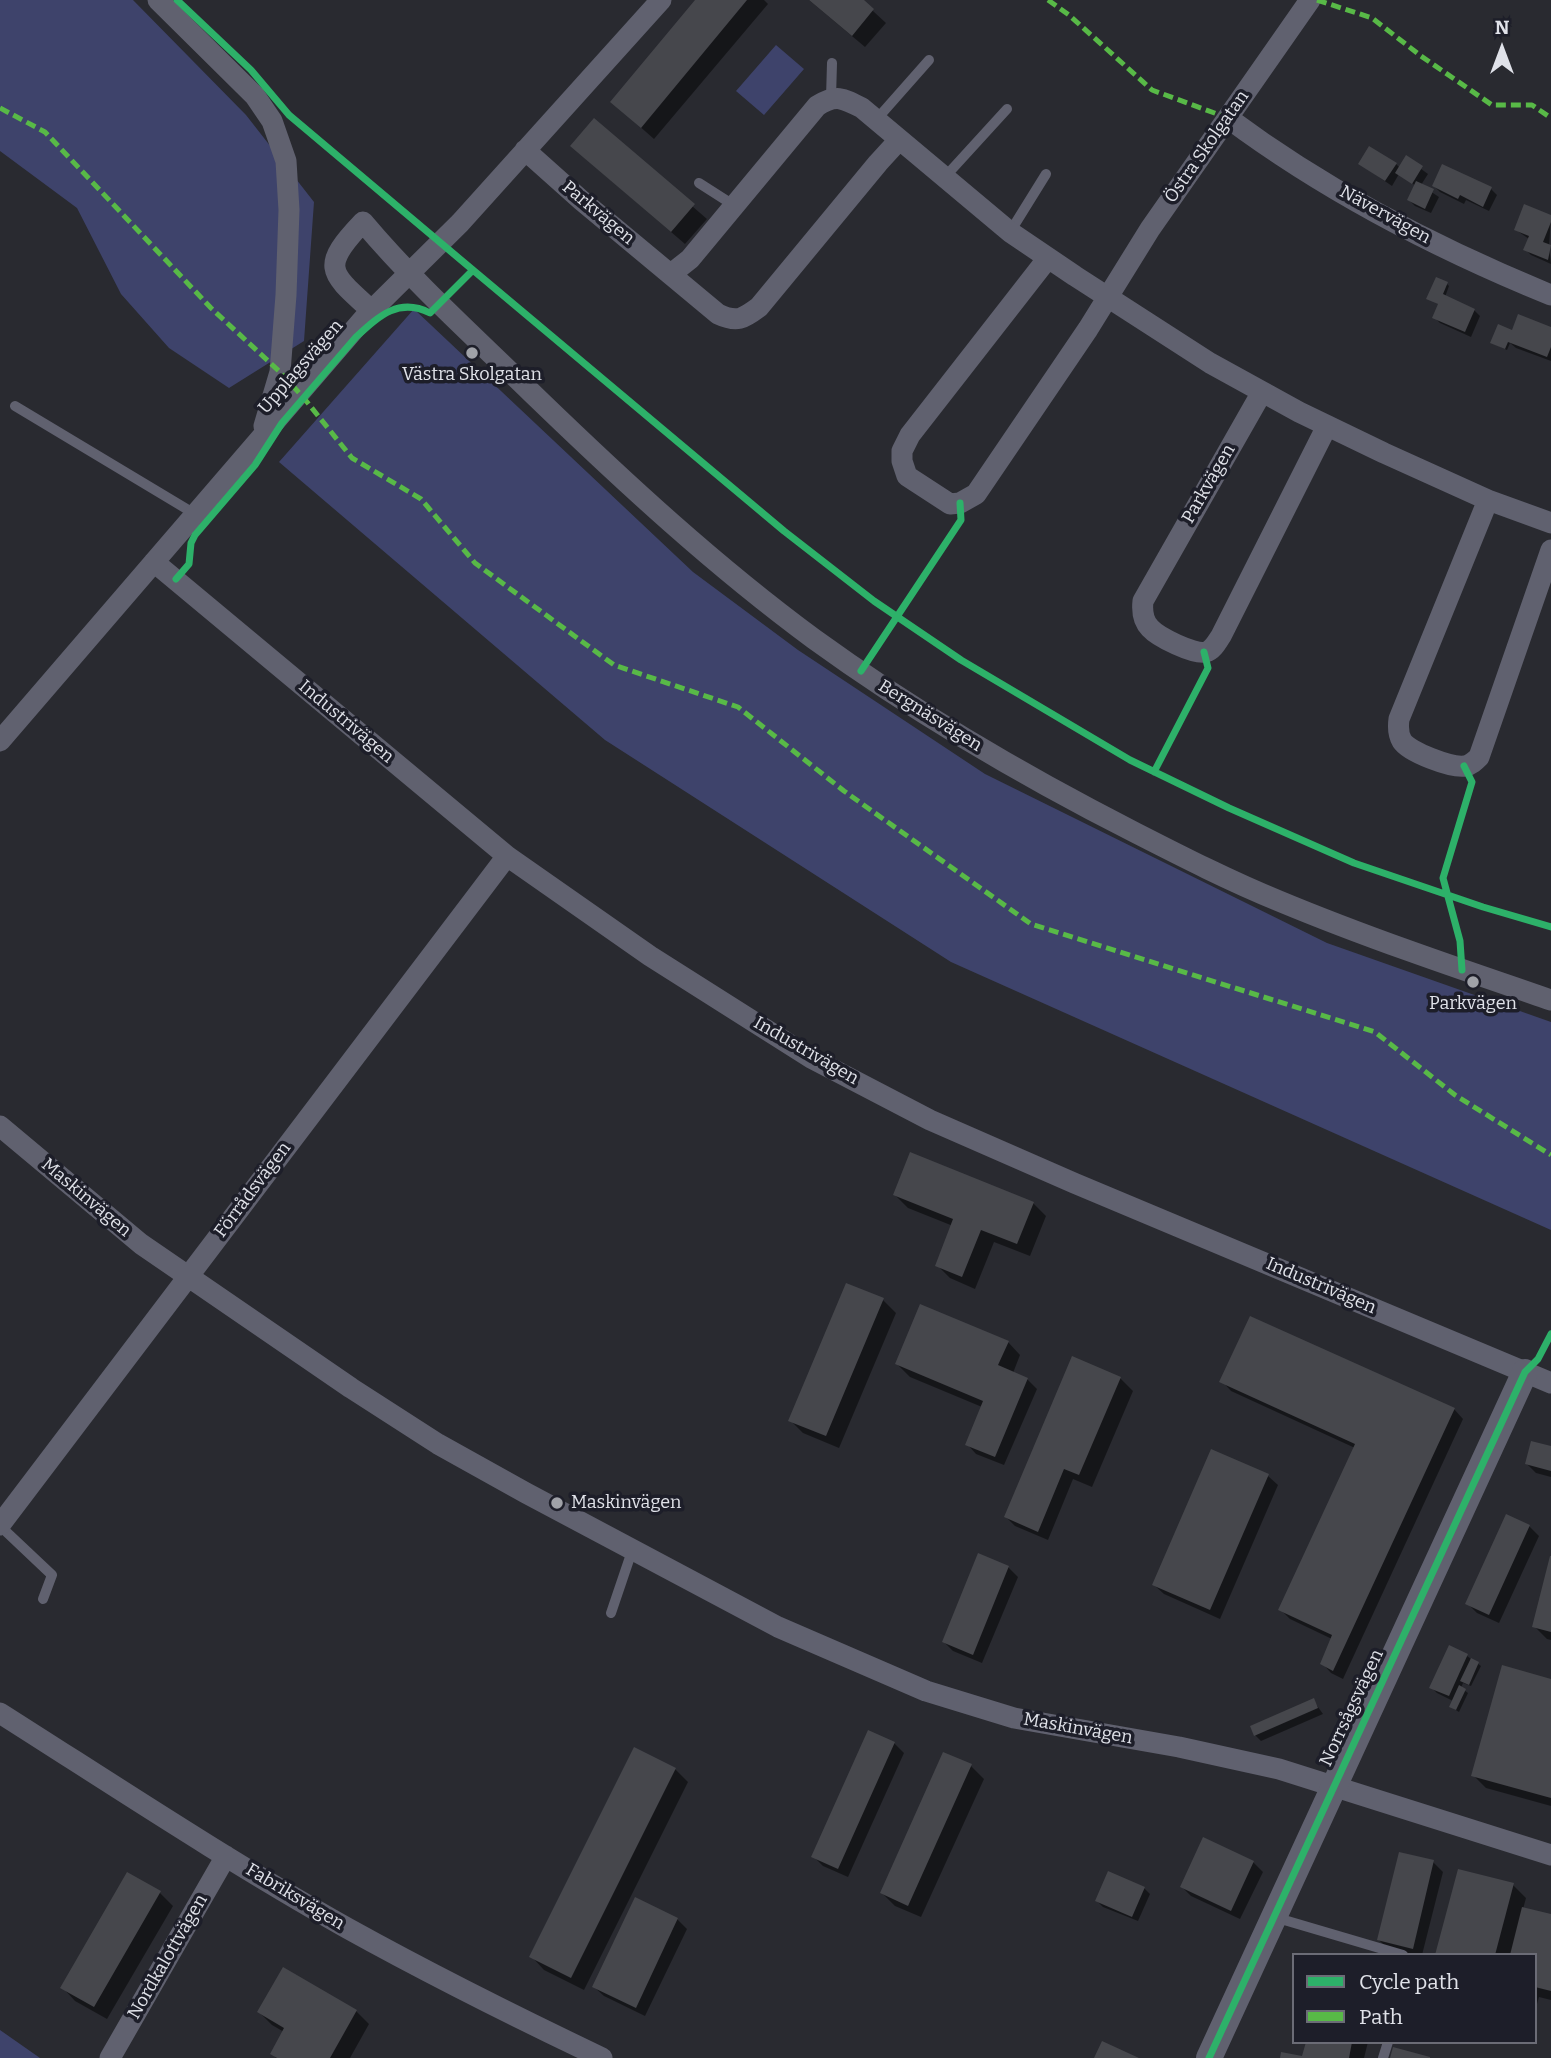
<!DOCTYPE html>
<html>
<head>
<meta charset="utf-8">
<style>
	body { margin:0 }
	#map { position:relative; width:1551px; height:2058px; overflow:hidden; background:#292a30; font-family:Bitter,serif }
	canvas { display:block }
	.legend { position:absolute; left:1292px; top:1953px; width:245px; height:91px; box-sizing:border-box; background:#1d1e29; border:2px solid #6b6c76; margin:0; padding:9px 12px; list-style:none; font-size:21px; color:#e0e2e9 }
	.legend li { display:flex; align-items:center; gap:14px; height:35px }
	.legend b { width:35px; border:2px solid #6b6c76 }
	.north { position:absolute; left:1467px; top:14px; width:70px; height:70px; -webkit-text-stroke:5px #1d1e29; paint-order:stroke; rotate:0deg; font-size:19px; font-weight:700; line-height:28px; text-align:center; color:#e0e2e9 }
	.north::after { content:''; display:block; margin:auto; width:24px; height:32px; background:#e0e2e9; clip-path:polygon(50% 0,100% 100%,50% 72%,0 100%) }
</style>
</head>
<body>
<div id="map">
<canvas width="1551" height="2058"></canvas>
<ul class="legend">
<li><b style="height:9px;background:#2db169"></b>Cycle path</li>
<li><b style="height:9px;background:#58b947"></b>Path</li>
</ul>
<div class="north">N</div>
</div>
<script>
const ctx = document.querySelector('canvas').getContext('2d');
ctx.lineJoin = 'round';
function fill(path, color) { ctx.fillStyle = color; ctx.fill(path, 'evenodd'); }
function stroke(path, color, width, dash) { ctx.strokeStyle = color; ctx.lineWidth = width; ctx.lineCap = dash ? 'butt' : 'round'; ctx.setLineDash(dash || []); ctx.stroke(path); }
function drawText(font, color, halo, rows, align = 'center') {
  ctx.font = font + ' Bitter,serif'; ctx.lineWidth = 7; ctx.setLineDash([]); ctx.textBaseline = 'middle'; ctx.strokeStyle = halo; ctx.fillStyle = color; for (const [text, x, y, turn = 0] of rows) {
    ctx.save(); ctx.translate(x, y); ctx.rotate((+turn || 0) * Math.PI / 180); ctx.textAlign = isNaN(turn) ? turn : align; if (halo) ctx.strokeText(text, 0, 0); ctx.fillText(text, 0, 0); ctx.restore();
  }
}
fill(new Path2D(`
	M0 0H133L246 115 314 202 304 341 229 388 169 348 121 294 77 208 0 151Z
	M776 45 804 69 764 115 736 91Z
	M414 309 693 572 798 650 985 774 1327 943 1551 1022V1230L951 962 605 740 279 462Z
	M0 2030 40 2058H0Z`), '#3e436b');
fill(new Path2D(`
	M697 0H764L768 4 654 139 612 102Z
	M809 0H861L886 23 865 47Z
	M594 121 707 219 685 244 586 159Z
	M1406 158 1428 174 1421 185 1439 197 1431 213 1415 206 1409 200 1416 186 1399 174 1392 186 1360 164H1396L1400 168Z
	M1434 186 1491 189 1497 195 1489 211 1466 200 1464 204 1440 192Z
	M1551 217 1549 246 1551 264 1531 255 1525 249 1529 239 1516 230Z
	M1447 284 1449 286 1445 297 1474 310 1480 316 1471 337 1440 323 1434 317 1440 305 1429 299Z
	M1551 329V361L1516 348 1510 343 1507 350 1492 343Z
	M895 1195 1033 1203 1046 1216 1030 1256 994 1242 975 1289 950 1278 937 1265 953 1226 908 1208Z
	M883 1300 896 1313 839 1448 803 1433 790 1420Z
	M1008 1342 1020 1355 1013 1373 1027 1379 1037 1389 1004 1465 976 1454 967 1444 982 1407 910 1377 897 1364Z
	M1120 1378 1133 1391 1092 1487 1073 1479 1048 1540 1015 1526 1006 1517Z
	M1222 1381 1454 1409 1463 1419 1343 1679 1331 1673 1322 1663 1332 1639 1290 1619 1280 1609 1355 1448 1231 1391Z
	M1551 1448V1477L1536 1473 1527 1464Z
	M1268 1476 1278 1485 1220 1619 1164 1594 1154 1585Z
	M1529 1526 1539 1536 1499 1623 1477 1613 1467 1603Z
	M1551 1559V1640L1547 1639 1534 1626Z
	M1008 1567 1018 1577 982 1663 953 1651 944 1642Z
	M1449 1647 1467 1656 1481 1666 1471 1686 1463 1683 1461 1688 1468 1693 1459 1712 1451 1707 1453 1701 1437 1693 1431 1687Z
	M1551 1681V1806L1486 1788 1473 1775Z
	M1313 1700 1323 1714 1261 1741 1255 1735Z
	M894 1743 904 1753 848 1877 823 1866 813 1856Z
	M971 1766 984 1779 921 1917 895 1906 882 1893Z
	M675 1769 688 1782 584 1990 544 1970 532 1957Z
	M1253 1862 1263 1872 1240 1919 1191 1896 1182 1887Z
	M1433 1862 1443 1872 1422 1955H1411L1388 1949 1379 1940Z
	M128 1874 160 1893 173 1906 107 2019 75 2001 63 1988Z
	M1513 1885 1526 1898 1523 1909 1551 1916V2000L1539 1997 1535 2011V1955H1437Z
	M1144 1888 1150 1894 1138 1921 1103 1907 1097 1901Z
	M677 1919 687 1929 645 2016 604 1996 594 1987Z
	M356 2011 369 2024 350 2058H276L272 2053 284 2032 272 2025 259 2012Z
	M1307 2042H1368L1364 2058H1304Z`), '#0007');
fill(new Path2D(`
	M695 0H747L641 128 610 102Z
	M809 0H864L874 9 852 36Z
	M594 118 695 204 671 232 570 146Z
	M1369 146 1397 163 1385 181 1358 164Z
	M1406 155 1423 166 1412 184 1395 173Z
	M1442 164 1492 187 1483 207 1460 195 1458 199 1432 186Z
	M1416 181 1434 189 1425 209 1407 200Z
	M1524 204 1551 215V222L1543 242 1551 245 1548 260 1523 250 1529 236 1514 230Z
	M1436 277 1448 282 1443 294 1475 309 1465 332 1432 318 1438 304 1426 299Z
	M1518 314 1551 327V347L1547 357 1508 342 1505 349 1490 343 1498 324 1512 330Z
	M910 1152 1034 1202 1017 1244 981 1230 962 1277 935 1266 953 1219 893 1195Z
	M846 1283 884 1298 826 1436 788 1421Z
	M920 1304 1009 1341 998 1365 1028 1378 995 1457 965 1445 983 1401 895 1364Z
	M1250 1316 1455 1408 1333 1671 1320 1664 1332 1635 1278 1610 1355 1444 1219 1382Z
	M1072 1356 1121 1377 1079 1475 1064 1469 1038 1532 1004 1517Z
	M1531 1441 1551 1446V1471L1525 1464Z
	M1211 1449 1269 1474 1210 1610 1152 1585Z
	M1506 1514 1530 1525 1489 1615 1465 1604Z
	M978 1553 1009 1566 973 1655 942 1642Z
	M1550 1556H1551V1632L1532 1627Z
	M1449 1645 1468 1654 1449 1696 1429 1688Z
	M1471 1658 1479 1662 1469 1685 1460 1681Z
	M1502 1665 1551 1679V1798L1471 1776Z
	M1459 1685 1466 1689 1456 1710 1449 1707Z
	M1314 1698 1318 1708 1254 1736 1250 1726Z
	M868 1730 895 1742 838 1869 811 1857Z
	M634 1747 676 1768 571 1978 529 1957Z
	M943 1752 972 1764 908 1906 880 1893Z
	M1203 1837 1254 1861 1231 1911 1180 1887Z
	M1399 1852 1434 1860 1413 1949 1377 1940Z
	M1458 1869 1514 1883 1495 1955H1435Z
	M1108 1871 1145 1887 1132 1917 1095 1901Z
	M127 1872 161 1891 94 2007 60 1988Z
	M635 1897 678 1918 636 2008 592 1987Z
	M1522 1907 1551 1914V1991L1535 1987V1955H1510Z
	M283 1967 357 2010 330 2058H277L270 2054 284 2028 257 2012Z
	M1102 2041 1139 2058H1094Z
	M1306 2042H1352L1349 2058H1280L1281 2052 1302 2056Z
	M1393 2047 1430 2057V2058H1390Z`), '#46474c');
stroke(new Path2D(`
	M831 98 832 63
	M876 120 929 60
	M944 178 1007 109
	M699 183 735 206
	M1010 232 1046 174
	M15 406 195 514
	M0 1526 52 1575 43 1599
	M611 1613 632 1551
	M1274 1917 1403 1955
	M1383 2058 1388 2042`), '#60616f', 10);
stroke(new Path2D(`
	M158 0 255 96 272 121 286 161 289 210 286 295 280 372 264 426
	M1228 118C1326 191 1438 249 1551 295
	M525 150 581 200 718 314C737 323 743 319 759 307L878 163 899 140
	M1048 258 910 435 902 451V461L907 476 950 504 960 503 976 494 1088 329 1150 229 1310 0
	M671 274 690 259 817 106C836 94 843 98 862 108L1010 232 1075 276 1210 363 1299 412 1384 453 1488 500 1551 523
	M371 310C329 272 320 267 363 222 416 285 478 340 536 397 625 483 715 566 814 639 916 713 1024 776 1136 833 1183 857 1230 881 1279 901 1368 938 1460 969 1551 1000
	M1262 392 1143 601C1142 610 1143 621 1150 628 1158 637 1194 655 1206 652 1213 650 1217 642 1221 636L1327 426
	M1488 500 1399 719C1398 726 1398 734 1402 741 1409 752 1451 768 1465 766 1471 765 1475 761 1479 757L1551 550
	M154 562 507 856 650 956 811 1058 930 1120 1074 1183 1551 1383
	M0 741 365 317 460 223 661 0
	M0 1126 141 1244 351 1388 438 1444 526 1493 778 1627 926 1691 1014 1718 1179 1747 1279 1769 1551 1855
	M0 1525 507 856
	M0 1713C115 1786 228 1861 347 1928 430 1974 516 2017 602 2058
	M110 2058 226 1856`), '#60616f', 21);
stroke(new Path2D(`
	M1209 2058 1525 1372`), '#60616f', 26);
stroke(new Path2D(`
	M1048 0 1069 15 1152 90 1228 118
	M1317 0 1372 18 1421 56 1492 105H1532L1551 118
	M0 108 45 132 211 308 280 372 303 397 352 458 421 499 475 563 614 665 738 707 844 791 1031 924 1375 1032 1455 1095 1551 1155`), '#58b947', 5, [10, 5]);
stroke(new Path2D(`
	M177 0 251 70 289 115 461 260 784 531 874 601 961 660 1130 760 1229 808 1354 863 1483 907 1551 927
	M176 579 189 564 191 543 195 535 255 465 282 423 356 337C379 316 399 297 430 313L473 270
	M861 671 961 520 960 503
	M1154 772 1208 668 1204 652
	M1462 970 1460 941 1443 878 1472 782 1464 766
	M1209 2058 1525 1372 1538 1359 1551 1334`), '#2db169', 7);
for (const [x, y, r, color] of [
	[472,353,7,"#a0a2a8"],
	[1473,982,7,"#a0a2a8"],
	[557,1503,7,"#a0a2a8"]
]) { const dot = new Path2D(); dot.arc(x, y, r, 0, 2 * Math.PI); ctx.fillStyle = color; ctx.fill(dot); stroke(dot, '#1d1e29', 2.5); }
drawText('18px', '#e0e2e9', '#1d1e29', [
	["Östra Skolgatan",1207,147,-55],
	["Parkvägen",598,213,40],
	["Nävervägen",1385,215,29],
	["Upplagsvägen",301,367,-49],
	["Parkvägen",1209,484,-60],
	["Bergnäsvägen",930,716,32],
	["Industrivägen",346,722,40],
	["Industrivägen",806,1051,30],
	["Förrådsvägen",253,1190,-53],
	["Maskinvägen",86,1198,40],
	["Industrivägen",1321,1286,23],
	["Norrsågsvägen",1352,1708,-65],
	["Maskinvägen",1078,1729,10],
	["Fabriksvägen",295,1897,31],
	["Nordkalottvägen",168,1957,-60]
]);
drawText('18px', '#e0e2e9', '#1d1e29', [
	["Västra Skolgatan",472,375],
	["Parkvägen",1473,1004],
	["Maskinvägen",571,1503,"left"]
]);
</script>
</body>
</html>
